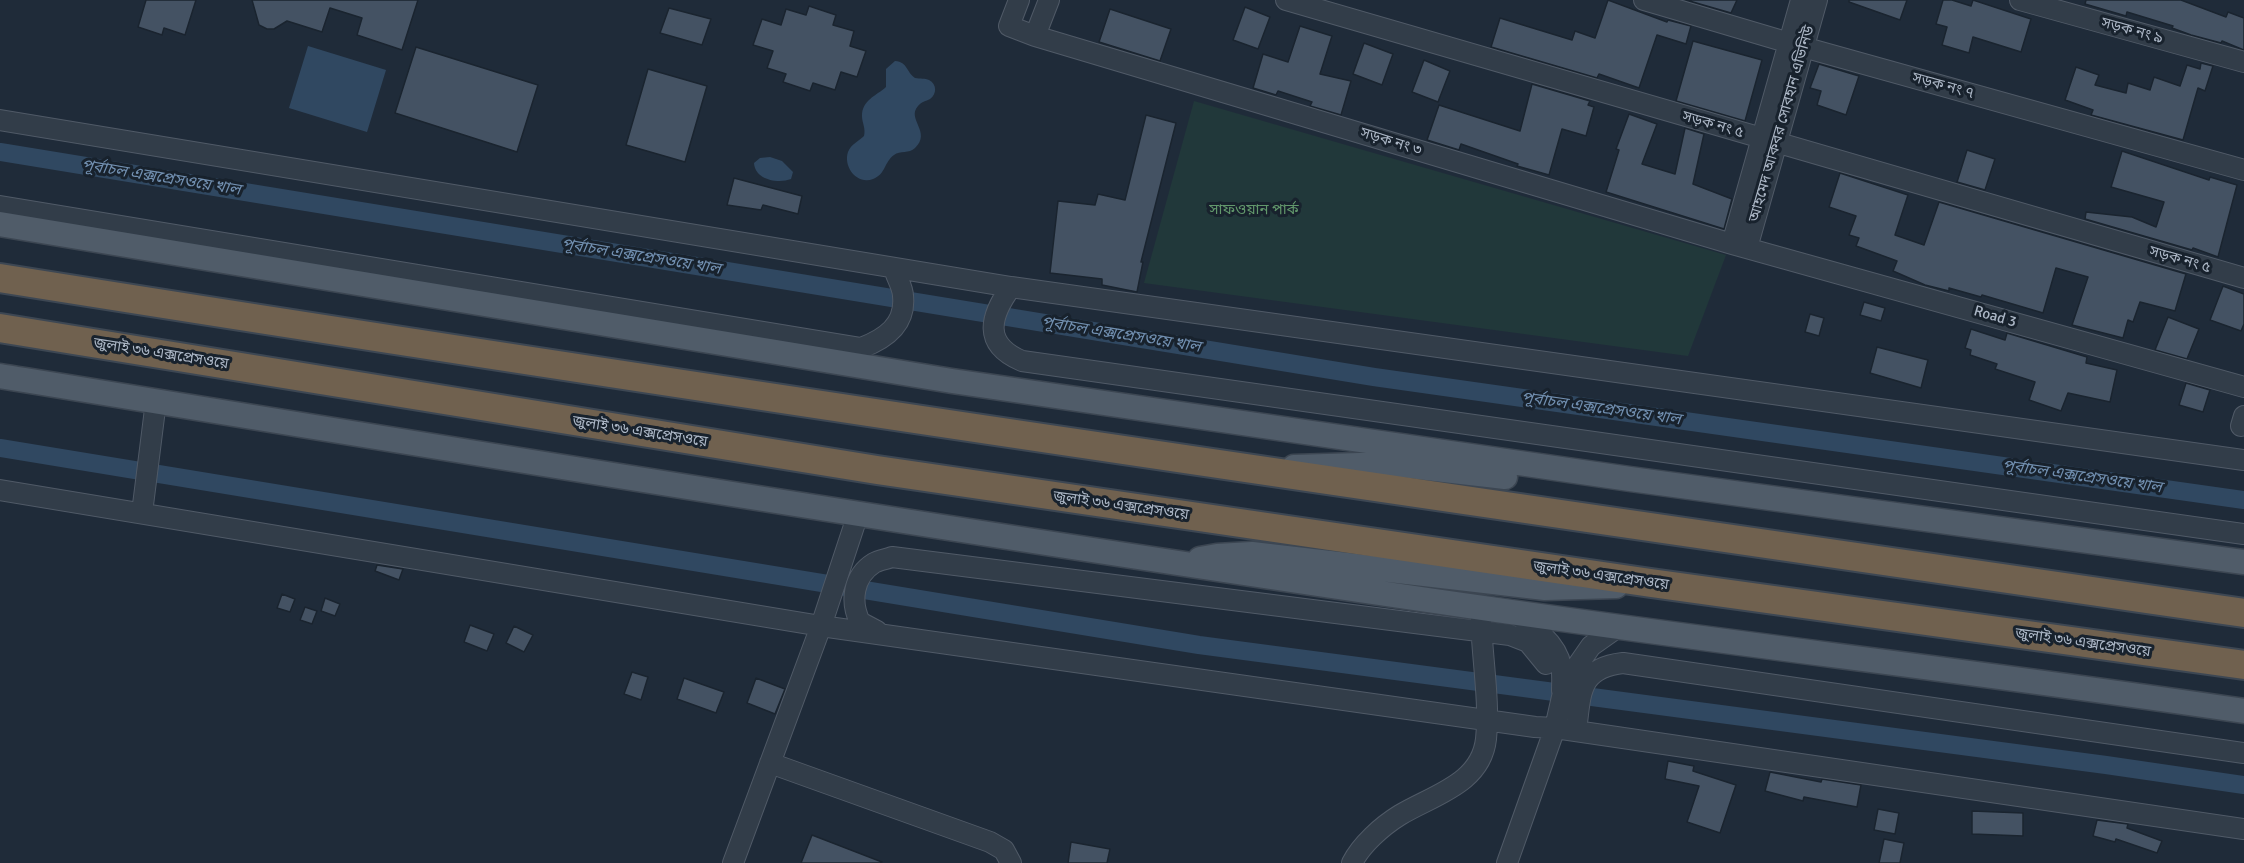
<!DOCTYPE html>
<html>
<head>
<meta charset="utf-8">
<style>
	body { margin:0 }
	canvas { display:block; background:#1f2b39 }
</style>
</head>
<body>
<canvas width="2244" height="863"></canvas>
<script>
const ctx = document.querySelector('canvas').getContext('2d');
ctx.lineJoin = 'round';
function fill(path, color) { ctx.fillStyle = color; ctx.fill(path, 'evenodd'); }
function stroke(path, color, width, dash) { ctx.strokeStyle = color; ctx.lineWidth = width; ctx.lineCap = dash ? 'butt' : 'round'; ctx.setLineDash(dash || []); ctx.stroke(path); }
function drawText(font, color, halo, rows, align = 'center') {
  ctx.font = font + ' Signika,"Noto Sans Bengali",sans-serif'; ctx.lineWidth = 6; ctx.setLineDash([]); ctx.textBaseline = 'middle'; ctx.strokeStyle = halo; ctx.fillStyle = color; for (const [text, x, y, turn = 0] of rows) {
    ctx.save(); ctx.translate(x, y); ctx.rotate((+turn || 0) * Math.PI / 180); ctx.textAlign = isNaN(turn) ? turn : align; if (halo) ctx.strokeText(text, 0, 0); ctx.fillText(text, 0, 0); ctx.restore();
  }
}
fill(new Path2D(`
	M1194 101 1726 255 1688 356 1144 283Z`), '#21383a');
fill(new Path2D(`
	M308 46 386 70 367 132 289 108Z
	M895 61C908 62 906 72 915 78 920 79 925 78 929 80 937 84 937 94 930 99 926 101 921 102 918 106 906 119 932 132 915 148 909 154 900 150 894 155 884 162 886 174 873 179 857 185 843 167 848 152 851 144 859 141 864 136 866 128 862 123 862 116 862 100 876 96 886 87V69Z
	M770 157 782 161 793 172 791 179C778 184 755 180 754 163L760 158Z`), '#304861');
stroke(new Path2D(`
	M0 152 1374 377 2244 500
	M0 448 1199 645 2106 765 2244 785`), '#304861', 18);
const building = new Path2D(`
	M146 0H196L185 35 164 28 162 35 138 27Z
	M252 0H418L402 50 357 35 362 18 330 8 322 32 287 21 274 29H267L259 25Z
	M1608 0 1667 22 1668 20 1691 26 1686 44 1657 35 1639 88 1599 74 1597 78 1491 47 1500 18 1572 40 1575 31 1595 38Z
	M1686 0H1737L1731 13Z
	M1849 0H1907L1900 20 1849 2Z
	M1943 0H1952L1971 6 1973 0 2031 19 2021 52 1973 37 1969 53 1942 45 1947 27 1936 24Z
	M2086 0H2181L2226 17 2228 12 2244 18V50L2222 41 2221 43 2191 35 2172 28 2173 26 2127 12 2126 16 2085 4Z
	M809 6 836 15 833 25 854 31 850 46 866 51 857 77 841 72 835 90 813 83 810 91 783 82 786 74 767 68 773 51 753 45 762 19 781 25 786 9 806 15Z
	M1245 7 1270 17 1258 49 1233 40Z
	M669 8 711 19 702 45 660 33Z
	M1110 9 1171 29 1160 61 1099 42Z
	M1300 26 1332 36 1320 74 1351 81 1341 115 1310 106 1312 102 1278 91 1276 95 1253 88 1263 54 1288 62Z
	M1693 41 1762 60 1745 121 1676 101Z
	M1364 43 1393 54 1382 85 1353 74Z
	M416 47 538 85 517 152 395 113Z
	M1424 60 1450 71 1438 102 1412 92Z
	M2201 63 2213 66 2205 91 2198 88 2183 140 2091 115 2093 110 2065 100 2076 67 2099 75 2095 85 2126 93 2128 83 2150 90 2154 77 2180 86 2187 65 2200 69Z
	M1819 64 1859 76 1846 115 1817 105 1821 91 1810 88Z
	M648 69 707 86 685 162 626 145Z
	M1532 84 1590 101 1588 105 1594 107 1586 136 1562 129 1549 175 1517 166 1518 164 1461 144 1459 150 1427 140 1439 105 1520 131Z
	M1629 114 1657 124 1642 164 1675 174 1685 128 1704 134 1693 184 1732 199 1724 229 1606 192 1619 150 1616 149Z
	M1146 115 1176 123 1141 262H1143L1137 292 1102 285V279L1050 273 1058 201 1095 205 1098 194 1125 200Z
	M1967 150 1995 159 1985 190 1957 182Z
	M2122 151 2209 180 2210 177 2237 185 2218 257 2193 248 2192 250 2085 219 2086 212 2132 217 2156 227 2164 202 2111 187Z
	M1840 173 1908 195 1895 235 1924 245 1939 202 2186 274 2175 311 2140 302 2133 322 2128 320 2123 338 2072 325 2088 277 2056 268 2043 313 1982 295 1981 297 1949 288V291L1925 285 1893 271 1897 261 1856 246 1859 238 1849 235 1856 216 1829 207Z
	M734 178 802 196 798 214 763 205 761 210 727 205Z
	M2223 286 2244 294V324L2241 331 2210 320Z
	M1864 302 1885 308 1881 321 1860 315Z
	M1810 314 1824 318 1819 336 1805 332Z
	M2168 317 2199 329 2187 359 2155 350Z
	M1971 329 2005 340 2007 333 2087 357 2086 363 2117 370 2110 402 2068 393 2061 411 2029 400 2035 382 1995 369 1997 364 1970 355 1971 350 1965 348Z
	M1877 347 1928 360 1921 388 1870 373Z
	M2186 383 2210 390 2203 412 2179 405Z
	M377 565 403 569 399 580 375 571Z
	M282 594 295 599 290 612 277 608Z
	M325 598 340 604 335 616 321 611Z
	M305 607 317 611 312 624 300 620Z
	M470 625 494 634 487 651 464 642Z
	M514 626 533 635 524 652 506 643Z
	M632 672 648 677 641 700 624 694Z
	M684 678 724 692 716 713 677 699Z
	M756 678 785 689 775 714 747 703Z
	M1668 761 1694 766 1693 771 1736 785 1720 833 1687 822 1699 786 1665 779Z
	M1770 772 1821 782 1822 779 1861 785 1857 807 1804 797 1803 801 1765 791Z
	M1878 809 1899 813 1895 834 1874 830Z
	M1972 811 2023 813V836L1972 834Z
	M2097 820 2128 824 2127 828 2162 841 2157 853 2116 839 2115 842 2093 836Z
	M812 835 882 862 881 863H801Z
	M1884 839 1904 843 1900 863H1879Z
	M1071 842 1110 849 1107 863H1068Z`);
fill(building, '#445263');
stroke(building, '#1a242f', 1.5);
const minor = new Path2D(`
	M1019 0 1009 26 1035 36 1732 244 2244 387
	M1286 0 2244 278
	M1644 0 1803 47 2244 170
	M2020 0 2244 62
	M1035 36 1049 0
	M0 120 1011 287 2244 460
	M0 206 861 348C885 339 906 325 903 296 903 287 896 277 894 268
	M1732 244 1801 0
	M1747 248 1817 0
	M1011 287C990 316 982 344 1022 361L2244 534
	M2241 426 2244 416
	M0 490 821 626 1535 727 1555 728 2244 829
	M142 513 156 401
	M1513 612C1532 625 1557 643 1561 666 1563 674 1562 683 1562 691
	M877 631 860 622C850 602 853 576 874 563 879 560 887 559 892 557L1510 635 1528 642 1546 664
	M1576 731C1581 694 1578 668 1623 663L2244 753
	M770 763 990 842 1004 850 1011 863
	M733 863 821 626 858 514
	M1352 863C1361 845 1382 826 1400 815 1433 795 1481 784 1486 739 1490 703 1482 657 1481 620
	M1507 863 1555 728 1562 697 1575 669 1591 646 1618 627`);
const major = new Path2D(`
	M0 224 952 381 1630 479 2244 562
	M0 376C492 456 983 536 1476 607 1731 644 1988 673 2244 711
	M1294 467 1392 464 1505 477
	M1200 559 1217 556 1252 554 1545 588 1616 586`);
const highway = new Path2D(`
	M0 278C747 397 1495 505 2244 613
	M0 328 877 470 1651 583 2244 665`);
stroke(minor, '#505a67', 22);
stroke(major, '#3c4652', 27);
stroke(highway, '#3d4753', 32);
stroke(minor, '#323d49', 20);
stroke(major, '#505c69', 24);
stroke(highway, '#70614f', 28);
drawText('15px', '#acb7c6', '#18222d', [
	["সড়ক নং ৯",2132,31,15],
	["সড়ক নং ৭",1943,86,15],
	["আহমেদ আকবর সোবহান এভিনিউ",1782,124,-74],
	["সড়ক নং ৫",1713,125,16],
	["সড়ক নং ৩",1391,142,17],
	["সড়ক নং ৫",2180,260,16],
	["Road 3",1995,317,16],
	["জুলাই ৩৬ এক্সপ্রেসওয়ে",161,354,9],
	["জুলাই ৩৬ এক্সপ্রেসওয়ে",640,432,9],
	["জুলাই ৩৬ এক্সপ্রেসওয়ে",1121,506,8],
	["জুলাই ৩৬ এক্সপ্রেসওয়ে",1601,576,8],
	["জুলাই ৩৬ এক্সপ্রেসওয়ে",2083,643,8]
]);
drawText('15px', '#62986c', '#18222d', [
	["সাফওয়ান পার্ক",1254,210]
]);
drawText('italic 16px', '#7290b1', '#18222d', [
	["পূর্বাচল এক্সপ্রেসওয়ে খাল",161,178,9],
	["পূর্বাচল এক্সপ্রেসওয়ে খাল",641,257,9],
	["পূর্বাচল এক্সপ্রেসওয়ে খাল",1121,335,9],
	["পূর্বাচল এক্সপ্রেসওয়ে খাল",1601,409,8],
	["পূর্বাচল এক্সপ্রেসওয়ে খাল",2082,477,8]
]);
</script>
</body>
</html>
